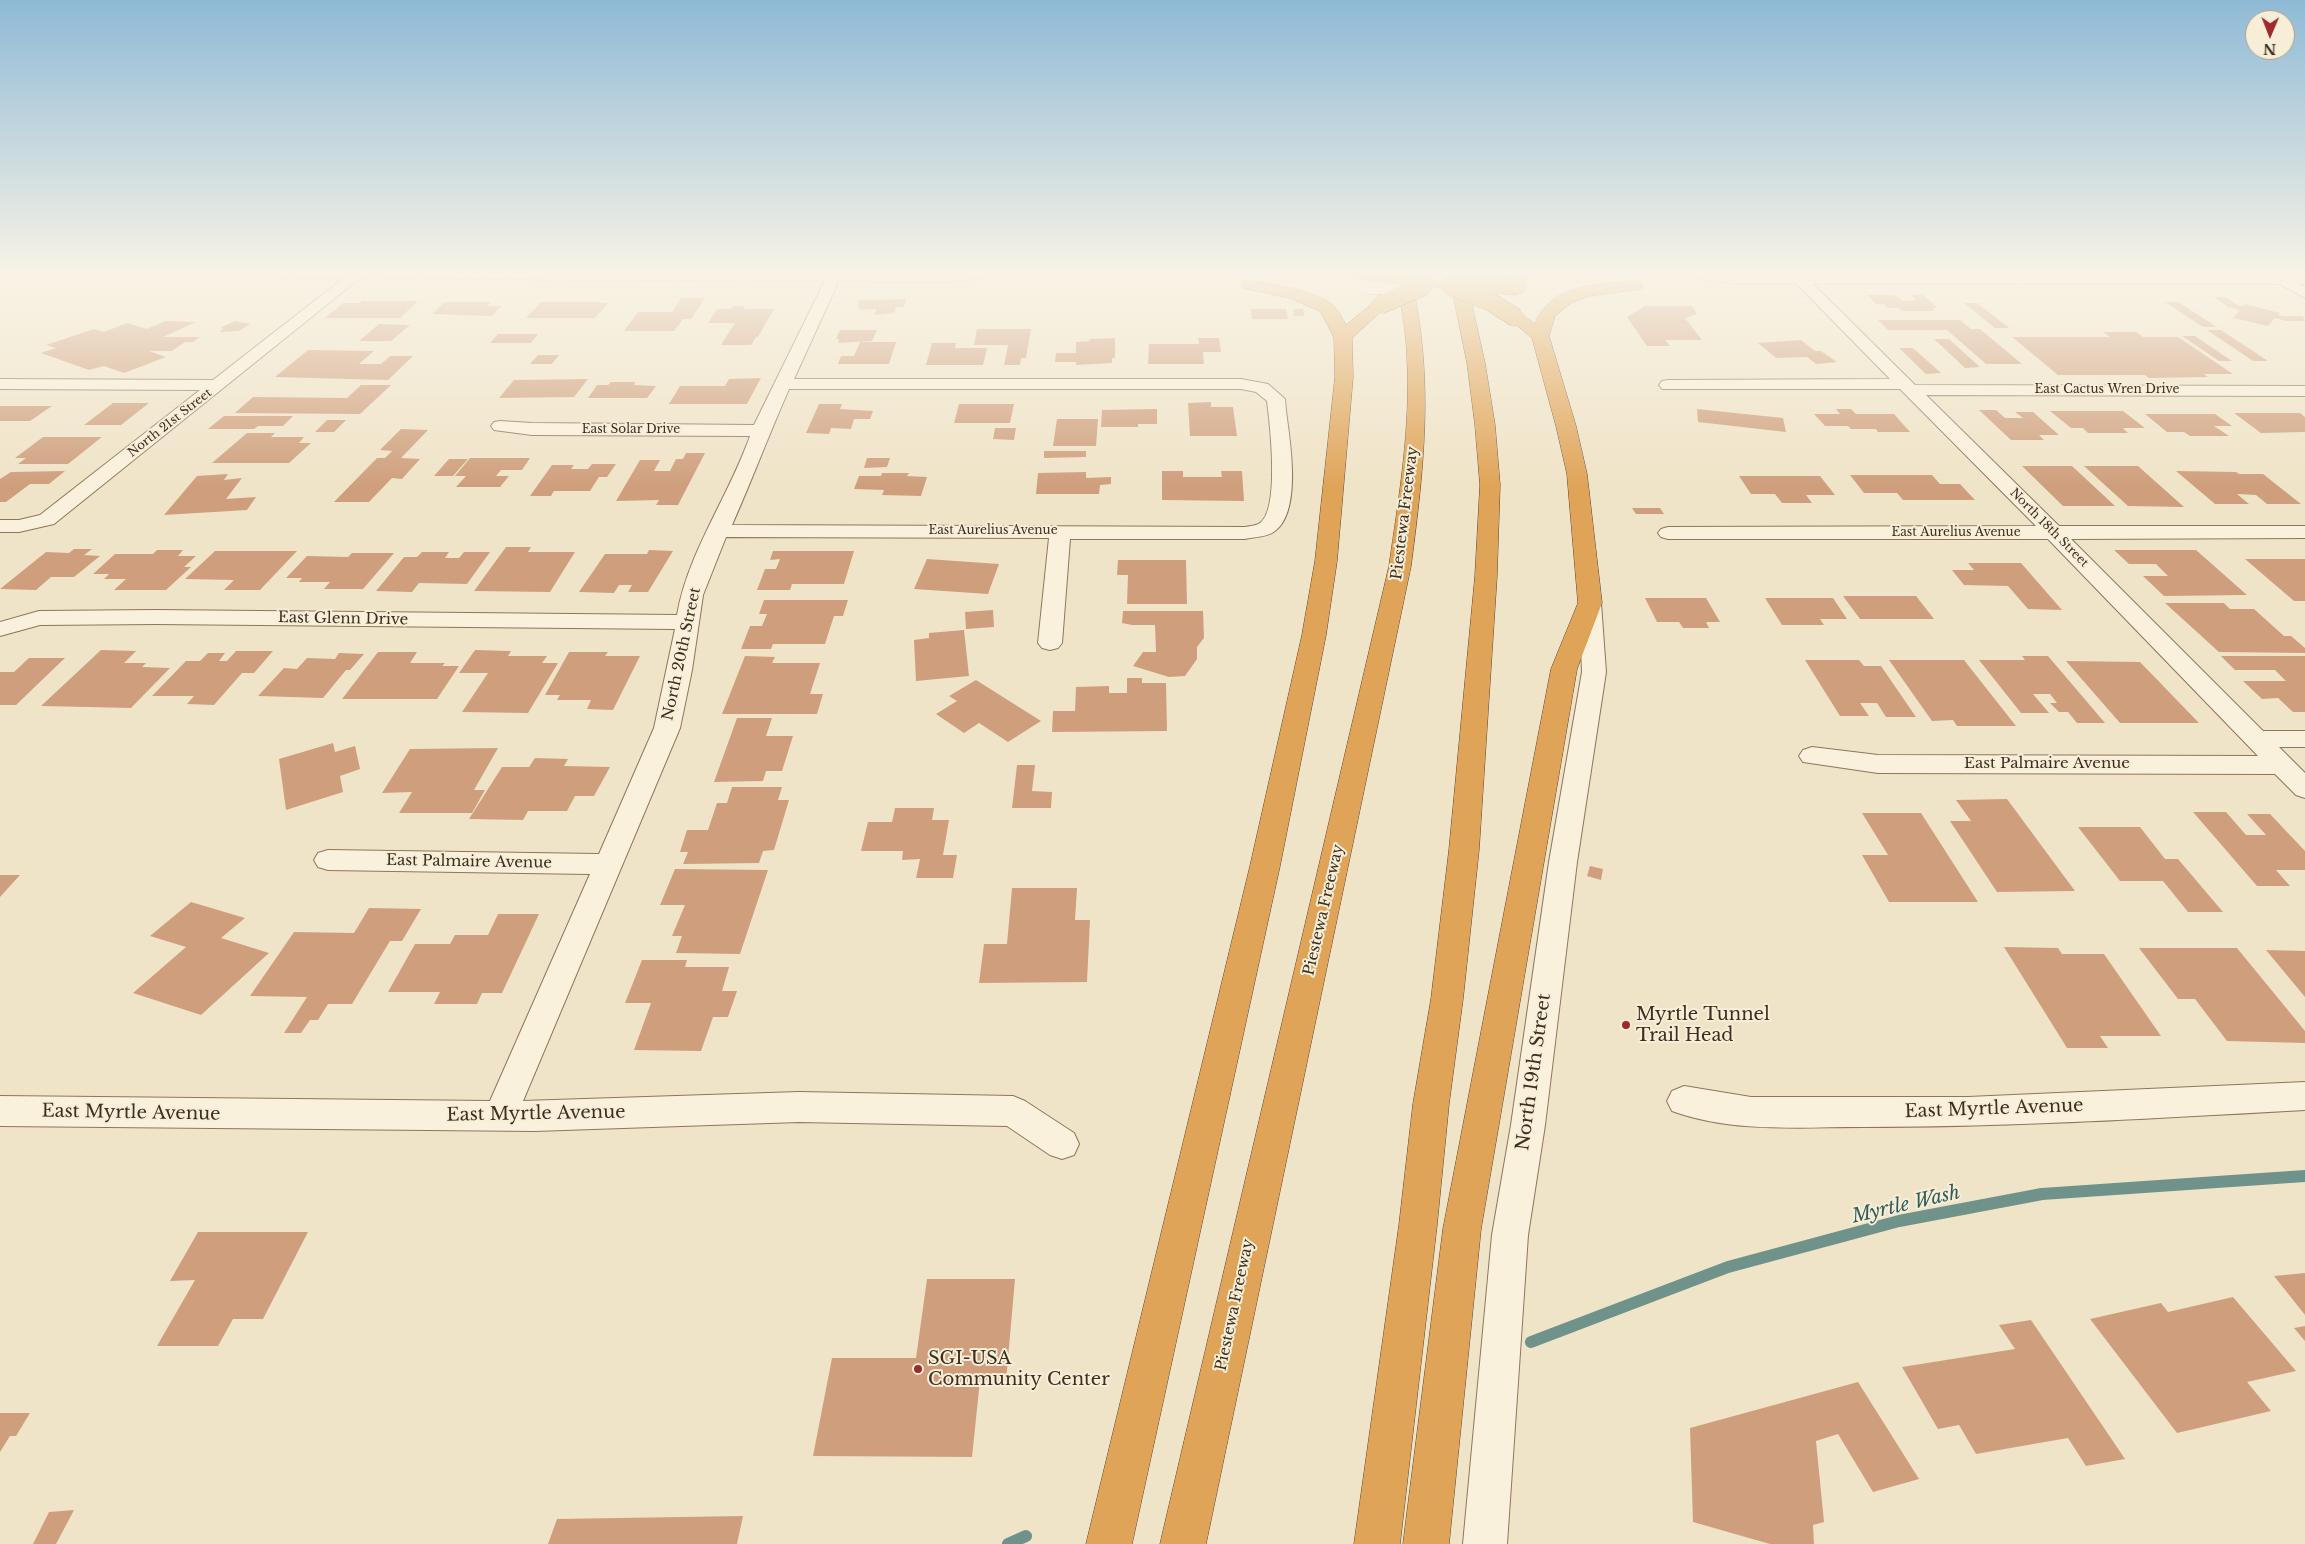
<!DOCTYPE html>
<html>
<head>
<meta charset="utf-8">
<style>
	body { margin:0 }
	#map { position:relative; width:2305px; height:1544px; overflow:hidden; background:#f0e4c8; font-family:"Libre Baskerville",serif }
	canvas { display:block }
	.north { position:absolute; left:2245px; top:10px; width:50px; height:50px; box-sizing:border-box; background:#f7eed8; border:1px solid #ada18e; border-radius:50%; rotate:181deg; font-size:14px; font-weight:700; line-height:20px; text-align:center; color:#3d2e20 }
	.north::after { content:''; display:block; margin:auto; width:18px; height:22px; background:#9e2a2b; clip-path:polygon(50% 0,100% 100%,50% 72%,0 100%) }
</style>
</head>
<body>
<div id="map">
<canvas width="2305" height="1544"></canvas>
<div class="north">N</div>
</div>
<script>
const ctx = document.querySelector('canvas').getContext('2d');
ctx.lineJoin = 'round';
function stroke(path, color, width, dash) { ctx.strokeStyle = color; ctx.lineWidth = width; ctx.lineCap = dash ? 'butt' : 'round'; ctx.setLineDash(dash || []); ctx.stroke(path); }
function fill(path, color) { ctx.fillStyle = color; ctx.fill(path, 'evenodd'); }
function drawText(font, color, halo, rows, align = 'center') {
  ctx.font = font + ' "Libre Baskerville",serif'; ctx.lineWidth = 4; ctx.setLineDash([]); ctx.textBaseline = 'middle'; ctx.strokeStyle = halo; ctx.fillStyle = color; for (const [text, x, y, turn = 0] of rows) {
    ctx.save(); ctx.translate(x, y); ctx.rotate((+turn || 0) * Math.PI / 180); ctx.textAlign = isNaN(turn) ? turn : align; if (halo) ctx.strokeText(text, 0, 0); ctx.fillText(text, 0, 0); ctx.restore();
  }
}
stroke(new Path2D(`
	M1531 1342 1728 1267 1899 1221 2042 1194 2305 1176
	M1008 1544 1026 1536`), '#6f938a', 12);
fill(new Path2D(`
	M1867 295H1894L1903 301 1916 300 1911 295H1923L1938 308H1932L1935 311H1902L1899 308H1887L1884 304H1876Z
	M2214 297H2226L2237 305 2243 306 2245 304 2280 313 2278 315 2283 316H2303L2305 321H2286L2275 318 2268 326 2233 318 2240 310 2228 307Z
	M681 298H705L691 319H683L674 331H624L638 312H672Z
	M906 299 904 307H896L894 313 875 315 876 309 859 310 860 307H857L859 300Z
	M362 301H418L400 318H325L343 303H360Z
	M444 302H491L487 306H501L492 316 432 314Z
	M541 302H594L608 303 595 318H526Z
	M2165 302H2178L2217 327H2203Z
	M1964 303H1977L2009 328H1995Z
	M733 306H745L743 309H774L758 337H756L751 345H721L735 323H708L717 309H731Z
	M1645 306H1692L1697 314 1685 318 1702 340H1665L1670 346H1647L1627 317Z
	M1251 309H1286L1288 319H1252Z
	M1293 309H1303L1304 316H1294Z
	M1878 320H1960L1971 329H1980L2022 364H1986L1947 330H1888Z
	M165 321 196 322 163 337H200L193 342H185L172 351H149L166 357 124 373 104 366 89 370 41 353 56 348 46 345 94 329 104 332 127 323 147 329Z
	M235 321 250 324 239 331 220 332 223 328H220Z
	M379 324 410 325 391 341H359Z
	M977 329H1031L1026 358H1021L1020 365H1004L1008 345H974Z
	M840 330H877L872 341 838 343 839 339H836Z
	M2207 330H2221L2268 361H2253Z
	M2103 332H2136L2143 337H2178L2233 374H2204L2208 377 2149 378 2145 375H2058L2012 337H2110Z
	M498 334H538L531 343H490Z
	M2182 336H2195L2232 361H2219Z
	M1115 338V358H1112V363L1076 365V362H1055L1056 353H1076V342L1090 341V339Z
	M1198 338H1219L1221 352H1203L1204 364H1148L1149 344H1199Z
	M1934 339H1949L1980 367 1965 368Z
	M1801 340 1815 351H1821L1837 362 1816 364 1807 357 1776 358 1758 343Z
	M860 342H896L889 364H838L841 356H854Z
	M932 343H956L955 348H987L983 365H926Z
	M1899 348H1913L1941 373 1926 374Z
	M308 350 374 351 359 364H381L390 356H413L388 380 275 377Z
	M538 355H559L552 364H530Z
	M761 378 747 404H669L680 386H725L729 379Z
	M588 379 574 397 499 398 514 380Z
	M611 382H635L634 385 656 386 647 398H588L597 385H608Z
	M361 385H391L360 414 235 413 253 397 347 398Z
	M1211 402V407H1233L1237 436H1190L1188 403Z
	M113 403H149L121 425H84Z
	M819 404H842L840 409 873 411 870 419H854L851 429 831 428 829 434 806 433Z
	M959 404H1014L1010 423H954Z
	M0 406H52L30 421H0Z
	M1157 409V424H1138V427H1101L1102 410Z
	M1697 409 1783 418 1786 432 1698 422Z
	M1836 409H1851L1856 414H1894L1910 432H1878L1876 429H1851L1848 426H1825L1814 414H1840Z
	M1979 410H1996L2005 418H2023L2015 412H2033L2059 435H2039L2044 440H2011Z
	M2050 411H2123L2145 428H2123L2128 433H2088L2083 428H2071Z
	M2234 413H2300L2305 417V432L2261 433Z
	M2145 414H2215L2232 426H2214L2229 436H2190L2184 432H2167Z
	M224 416H293L283 426H258L254 429H208Z
	M1057 419H1098L1096 446H1053Z
	M327 420H346L334 432H315Z
	M995 428H1016L1014 440 993 439Z
	M401 429 428 430 401 458 420 459 402 479 392 478 369 502H334L377 458H385L392 451 380 450Z
	M247 433H275L271 437H304L299 443H311L289 463H212Z
	M43 437H102L68 464H18L26 458H15Z
	M1044 451H1086V457L1044 458Z
	M686 453H705L678 505H656L659 500 616 501 640 460H660L654 471H670L676 459H683Z
	M470 458H530L522 470H501L496 476H509L500 487H456L466 476H455Z
	M867 458H890L887 467 864 468Z
	M449 459H468L453 476H434Z
	M592 464H616L607 477H599L590 491H554L551 496H530L552 465H574L571 469H588Z
	M2022 466H2072L2115 506H2063Z
	M2084 466H2138L2184 507 2128 506Z
	M65 471 49 484H30L6 502H0V479L11 472Z
	M1162 471H1183V477H1222L1221 471H1242L1244 501 1162 500Z
	M2176 471 2236 472 2239 474H2263L2301 504H2267L2256 495 2237 494 2249 504H2215Z
	M1086 472V478L1111 477V484L1100 485 1099 494H1036L1038 473Z
	M882 473H909L907 476 927 477 921 496 882 495 884 490 854 489 859 476H881Z
	M228 474 224 480 242 478 226 499 256 497 247 510 164 515 197 476Z
	M1850 475H1932L1940 484H1960L1975 500H1903L1897 493H1864Z
	M1739 476H1820L1835 495H1806L1812 503H1782L1775 494H1751Z
	M1632 508H1660L1664 514H1636Z
	M506 547H531L528 552H575L550 592 474 591Z
	M74 549H92L84 555 100 556 74 577H51L36 590 0 589 46 552 69 553Z
	M157 550H183L178 556H196L184 567H191L166 590H114L126 579H104L109 574H93L115 554H153Z
	M649 550 673 551 648 592H628L632 585H619L614 593 579 592 605 554H647Z
	M2114 550H2196L2247 595 2164 596 2143 576H2168L2156 564H2129Z
	M215 551H297L260 590H224L234 580 185 579Z
	M773 551H854L844 584H792L790 590H757L765 569H776L780 559 770 560Z
	M422 552H449L445 558H459L464 552H490L467 584 419 583 412 592 376 591 404 557H417Z
	M352 553H394L363 589H324L330 582H299L302 578H286L307 556 348 557Z
	M927 559 999 564 988 594 914 589Z
	M2245 559H2305V601H2294Z
	M1118 560H1186L1187 604H1127L1128 575H1117Z
	M1968 563H2021L2062 610 2028 609 2008 586 1964 585 1952 570H1974Z
	M1843 596H1916L1934 619H1860Z
	M1645 598H1706L1720 622H1706L1709 628H1683L1679 622H1657Z
	M1765 598H1833L1847 619H1820L1824 625H1782Z
	M764 600H848L843 616H834L825 644H773L771 649H741L750 626H762L767 614H759Z
	M2165 603H2224L2230 609H2254L2284 636H2291L2305 648V653L2219 652Z
	M993 610 994 627 966 629 965 612Z
	M1123 611H1203L1204 638 1197 647V659L1185 676 1169 677 1133 666 1143 652H1156L1155 625H1132L1122 623Z
	M964 630 969 676 916 681 914 640 929 638V633Z
	M101 650 136 651 124 663H146L142 667 170 668 131 708 41 706Z
	M475 650 511 651 508 656H547L542 663H558L528 713 462 712 488 673H459Z
	M236 651H273L254 673H242L214 705 187 704 194 696H152L186 661H200L208 653H225L219 661H227Z
	M378 652H417L410 663H445L442 666H459L437 699H342Z
	M569 652H608L605 656H640L613 710 587 709 591 700H557L560 695H545Z
	M339 653 364 654 350 670H346L323 698 258 696 284 668 297 669 307 658 335 659Z
	M745 656 775 657 772 663H820L810 694H823L817 714H722Z
	M2022 656H2048L2105 723H2077L2068 712H2059L2050 703H2057L2050 694H2033L2049 713H2021L1979 660H2025Z
	M2221 656H2305V712H2293L2278 698 2262 699 2243 681H2286L2275 670H2235Z
	M29 658H65L16 705H0V672H14Z
	M1805 660H1859L1864 666H1881L1916 717H1886L1877 703H1860L1869 716H1840Z
	M1889 660H1964L2016 726H1957L1953 720 1932 721Z
	M2066 661 2140 662 2199 723H2120Z
	M1127 678H1142V683H1166L1167 731 1052 732 1053 711H1075L1076 687 1109 686V693H1127Z
	M976 680 1041 721 1008 742 979 723 964 733 936 714 957 701 949 696Z
	M737 718H772L766 736H793L782 771H766L763 781 714 782Z
	M333 743 335 752 355 746 360 769 340 776 343 792 286 810 279 759Z
	M498 748 474 790H485L472 813H399L412 792 382 793 410 749Z
	M535 758 568 759 564 766 610 767 594 796H575L567 811H528L523 820 469 819 502 767H529Z
	M1017 765H1035L1032 791 1052 792 1051 808H1012Z
	M732 787H782L778 800H789L774 850 763 851 759 863 683 864 688 852H680L687 830H708L717 803H727Z
	M2007 799 2075 891 1997 892 1950 821H1971L1956 800Z
	M895 808H934L932 820H949L943 855H957L953 878H916L920 859 902 860 903 851H861L868 822H892Z
	M2193 812H2226L2246 835H2266L2247 814H2270L2305 851V870H2276L2290 886H2257Z
	M1862 813H1921L1978 902H1889L1862 855H1888Z
	M2078 827H2140L2165 859H2178L2223 912H2188L2163 881H2120Z
	M1590 866 1603 869 1601 880 1587 876Z
	M675 869 768 870 740 954 676 953 682 936H672L685 905H660Z
	M0 875H20L0 897Z
	M1012 888H1077L1075 920H1090L1087 982 979 983 984 944H1007Z
	M191 902 245 918 221 938 269 953 201 1015 133 993 186 947 150 936Z
	M369 908 421 909 402 941H390L352 1004H328L318 1020H310L301 1033H284L307 997 250 996 294 932 354 933Z
	M498 914H539L502 993H482L477 1004H434L440 992H388L415 944H450L455 935H488Z
	M2004 947 2058 948 2062 954H2104L2161 1036H2100L2108 1048H2067Z
	M2139 948H2237L2305 1031V1043L2227 1041 2195 999H2178Z
	M2266 950 2305 951V997Z
	M642 960H687L685 967H729L722 991H737L728 1017H713L701 1051 634 1050 651 1003H625Z
	M198 1232H308L263 1319H233L218 1346H157L195 1280 170 1281Z
	M2305 1273V1315L2274 1276Z
	M927 1279H1015L1006 1381 980 1380 972 1457 813 1456 832 1358H916Z
	M2233 1297 2296 1371 2247 1382 2271 1411 2177 1433 2090 1319 2161 1303 2168 1312Z
	M2031 1320 2125 1459 2086 1466 2068 1438 1976 1454 1959 1425 1938 1429 1902 1367 2015 1349 1999 1325Z
	M2305 1326V1341L2294 1328Z
	M1858 1382 1919 1479 1873 1492 1838 1434 1816 1441 1824 1522 1813 1525 1814 1544H1770L1693 1522 1690 1428Z
	M0 1413H30L16 1436H10L0 1452Z
	M74 1510 56 1544H33L49 1512Z
	M743 1516 737 1544H548L557 1519Z`), '#cf9f7d');
const minor = new Path2D(`
	M354 270H370L54 524 19 532H0V520H19L40 515 200 390 0 389V379L213 380Z
	M1783 270H1799L1915 385 2305 386V396L1926 395 2059 526H2305V538L2071 539 2263 731H2305V747H2279L2305 773V798L2296 795 2275 774 1878 773 1803 762 1799 756 1803 750 1812 747 1878 755 2258 756 2048 539H1668L1661 537 1658 533 1661 529 1668 527 2036 526 1900 389H1662L1659 385 1662 381 1668 380 1890 379Z
	M834 272 841 276 794 379H1241L1268 384 1285 399 1286 411C1290 441 1302 511 1275 531 1268 537 1254 537 1245 539H1070L1062 643 1058 648 1050 650 1042 648 1038 643 1049 538 726 537 703 595 692 670 680 728 523 1101 799 1092 1013 1096 1025 1101 1074 1133 1079 1144 1074 1155 1062 1159 1050 1155 1007 1126 799 1122 535 1131 0 1126V1096L490 1101 590 874 328 870 318 867 314 860 318 853 328 850 599 854 654 728 675 629 156 624 40 625 0 636V622L39 611 156 610 677 615C688 552 728 498 750 436L532 435 494 430 491 426 494 422 500 421 532 423 754 425 827 276ZM789 389H1241L1256 392 1267 401C1270 424 1280 509 1260 523 1256 526 1249 526 1245 527L732 525C752 480 769 434 789 389Z
	M2281 275 2305 287V298L2276 282 2274 279Z
	M1590 596 1598 598 1601 603 1606 672 1577 862 1545 1125 1528 1235 1507 1544H1463L1492 1235 1511 1125 1549 862 1582 672 1579 603 1582 598Z
	M2305 1082V1110C2158 1118 2011 1127 1863 1127 1800 1127 1732 1133 1672 1111L1667 1101 1672 1091 1684 1086 1751 1097H1968Z`);
const secondary = new Path2D(`
	M158 270 945 272 967 270 1371 271 1368 274 1363 276 997 277 945 282 275 278 166 275Z
	M1505 270H1706L1734 274H2305V284H1734L1694 278H1511L1506 276 1503 273Z`);
const motorway = new Path2D(`
	M1281 270H1303L1300 273 1288 276 1283 274Z
	M1394 270H1410V273L1451 281 1448 270H1464L1485 363 1495 425 1500 485 1497 576 1479 850 1463 999 1449 1104 1437 1225 1400 1544H1354L1399 1225 1413 1104 1431 999 1449 850 1475 576 1480 485 1475 425 1467 363 1452 290 1412 282C1434 382 1424 466 1411 566L1206 1544H1160L1389 566C1399 497 1411 427 1407 357 1406 328 1400 299 1394 270Z
	M1249 280C1272 285 1315 290 1333 305 1339 311 1342 318 1346 325L1374 302H1386L1388 305 1352 338 1353 377 1337 561 1326 635 1280 866 1132 1544H1086L1250 866 1302 635 1315 561 1335 377 1334 337 1320 311 1289 298 1243 288 1241 285 1243 282Z
	M1635 281 1641 283 1643 286 1641 289 1589 296 1571 303 1555 316 1549 336 1576 426 1587 474 1602 603 1577 669 1481 1229 1449 1544H1403L1443 1229 1551 669 1578 603 1567 474 1556 426 1532 338 1508 318 1510 314C1521 312 1527 318 1535 324 1549 284 1600 284 1635 281Z`);
stroke(minor, '#8d765c', 2);
stroke(secondary, '#6f573f', 1);
stroke(motorway, '#5b4430', 1);
fill(minor, '#faf1dc');
fill(secondary, '#faf1dc');
fill(motorway, '#e0a458');
const secondaryBridge = new Path2D(`
	M1439 272 1511 273
	M1369 285 1424 286`);
const motorwayBridge = new Path2D(`
	M1363 271 1412 277
	M1460 280 1518 286
	M1450 286 1491 302 1516 318
	M1380 305 1424 286`);
stroke(secondaryBridge, '#6f573f', 19, []);
stroke(motorwayBridge, '#5b4430', 19, []);
stroke(secondaryBridge, '#faf1dc', 18);
stroke(motorwayBridge, '#e0a458', 18);
const sky = ctx.createLinearGradient(0, 0, 0, 486);
sky.addColorStop(0, '#8fbad6');
sky.addColorStop(0.56, '#f8f3e6');
sky.addColorStop(1, '#f8f3e600');
ctx.fillStyle = sky;
ctx.fillRect(0, 0, 2305, 486);
for (const [x, y, r, color] of [
	[1626,1025,5,"#9e2a2b"],
	[918,1369,5,"#9e2a2b"]
]) { const dot = new Path2D(); dot.arc(x, y, r, 0, 2 * Math.PI); ctx.fillStyle = color; ctx.fill(dot); stroke(dot, '#f7eed8', 2); }
drawText('12px', '#3d2e20', '#f7eed8', [
	["East Cactus Wren Drive",2107,390],
	["North 21st Street",170,423,-38],
	["East Solar Drive",631,430],
	["North 18th Street",2049,528,45],
	["East Aurelius Avenue",993,531],
	["East Aurelius Avenue",1956,533]
]);
drawText('15px', '#3d2e20', '#f7eed8', [
	["Piestewa Freeway",1405,513,-83],
	["East Glenn Drive",343,619,1],
	["North 20th Street",682,654,-78],
	["East Palmaire Avenue",2047,764],
	["East Palmaire Avenue",469,862,1],
	["Piestewa Freeway",1324,910,-77],
	["Piestewa Freeway",1235,1305,-78]
]);
drawText('18px', '#3d2e20', '#f7eed8', [
	["Myrtle Tunnel",1636,1015],
	["Trail Head",1636,1036],
	["SGI-USA",928,1359],
	["Community Center",928,1380]
], 'left');
drawText('18px', '#3d2e20', '#f7eed8', [
	["North 19th Street",1534,1072,-82],
	["East Myrtle Avenue",1994,1109,-2],
	["East Myrtle Avenue",131,1113,1],
	["East Myrtle Avenue",536,1114,-1]
]);
drawText('italic 19px', '#2f5d5a', '#f7eed8', [
	["Myrtle Wash",1906,1205,-13]
]);
</script>
</body>
</html>
